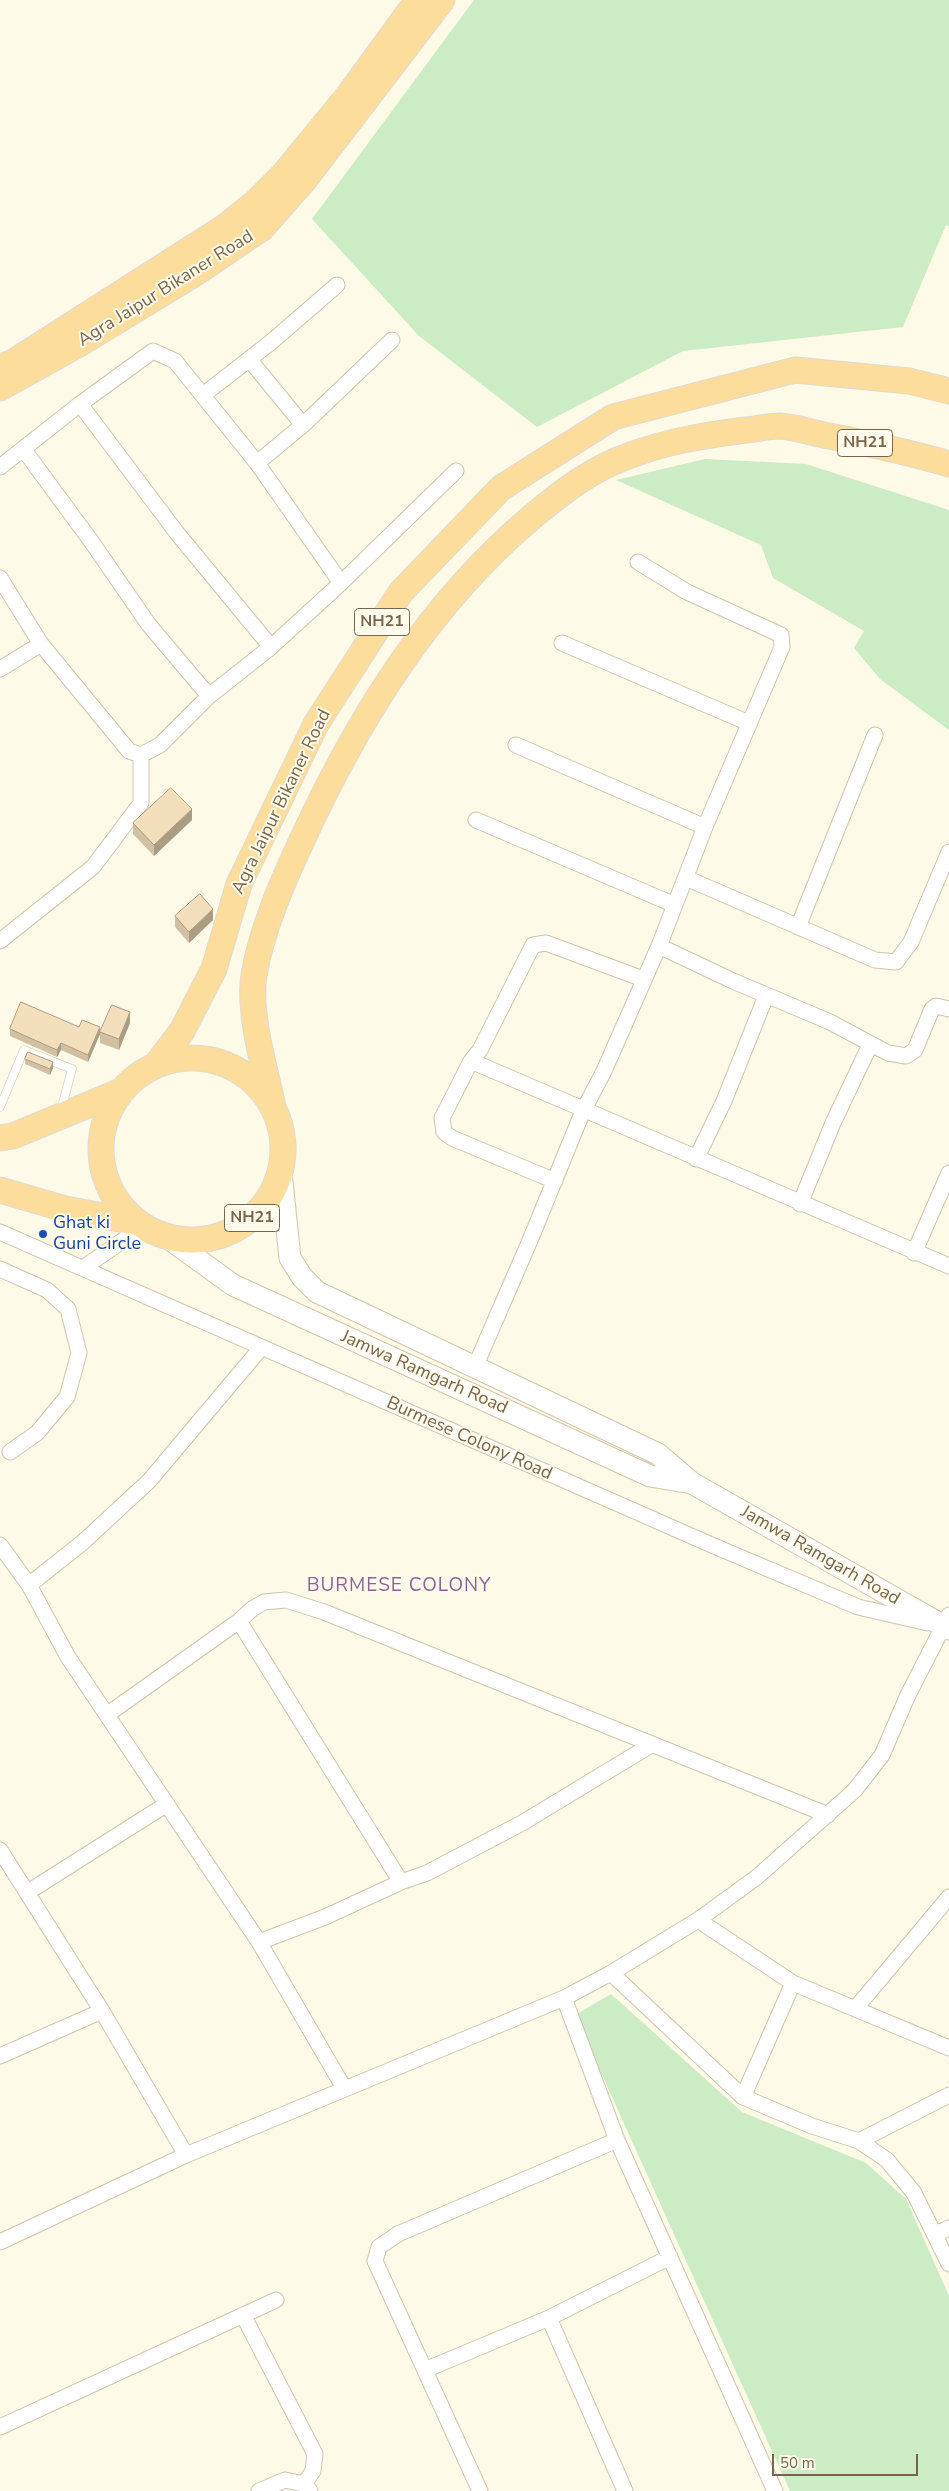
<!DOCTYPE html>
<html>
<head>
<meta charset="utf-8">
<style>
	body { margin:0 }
	#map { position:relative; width:949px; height:2491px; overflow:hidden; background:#fdfae7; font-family:"Nunito Sans",sans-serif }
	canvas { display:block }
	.scale { position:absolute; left:772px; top:2454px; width:146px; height:22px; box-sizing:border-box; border:2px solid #78654a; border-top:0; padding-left:6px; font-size:15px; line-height:18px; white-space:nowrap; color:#78654a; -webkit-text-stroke:4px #fffcee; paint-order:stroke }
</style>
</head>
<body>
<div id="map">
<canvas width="949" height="2491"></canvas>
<div class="scale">50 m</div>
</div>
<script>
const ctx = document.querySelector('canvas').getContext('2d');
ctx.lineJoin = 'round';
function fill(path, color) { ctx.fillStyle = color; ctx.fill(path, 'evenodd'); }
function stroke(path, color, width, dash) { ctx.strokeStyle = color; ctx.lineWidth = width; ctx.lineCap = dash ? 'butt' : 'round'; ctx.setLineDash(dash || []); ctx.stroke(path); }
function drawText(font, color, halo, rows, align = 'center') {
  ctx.font = font + ' "Nunito Sans",sans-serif'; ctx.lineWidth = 4; ctx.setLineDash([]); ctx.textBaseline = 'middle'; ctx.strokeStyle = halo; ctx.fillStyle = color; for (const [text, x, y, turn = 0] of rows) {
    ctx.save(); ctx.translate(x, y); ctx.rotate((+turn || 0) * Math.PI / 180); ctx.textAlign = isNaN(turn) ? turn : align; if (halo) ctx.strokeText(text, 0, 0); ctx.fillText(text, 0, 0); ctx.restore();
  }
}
fill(new Path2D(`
	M474 0H949V226L946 225 903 327 683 351 537 427 419 336 312 219Z
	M705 459 806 464 949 510V730L880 679 854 648 864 631 773 578 761 545 616 480Z
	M611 1994 742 2112 866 2163 906 2199 949 2296V2491H790L575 2015Z`), '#cbecc4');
const service = new Path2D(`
	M0 1107 24 1050 72 1069 61 1110`);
const minor = new Path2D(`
	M249 359 303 425
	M203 395 270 343 337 285
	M80 404 177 533 271 647
	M24 450 91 541 149 625 209 696
	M257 463 303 425 392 340
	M0 467 80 404 153 351 175 361 257 463 341 583
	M0 578 41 644 129 751 141 755 160 745 209 696 271 647 341 583 456 471
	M562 643 749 723
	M0 669 41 644
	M516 745 705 827
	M476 820 675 905
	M686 878 875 960 896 962 911 942 949 852
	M798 927 875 735
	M0 941 93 867 141 803V755
	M659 946 733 981 830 1022 888 1053 906 1056 915 1050 932 1009 936 1006 949 1009
	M643 979 546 943 533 945 480 1050 471 1061 949 1266
	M471 1061 442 1118 444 1132 452 1138 555 1181
	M696 1159 724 1101 766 996
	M800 1204 833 1123 870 1045
	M0 1232 714 1546 858 1607 928 1623
	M914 1253 949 1173
	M83 1268 144 1226
	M0 1269 47 1290 68 1309 79 1353 67 1397 37 1433 10 1452
	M475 1367 531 1238 583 1111 604 1071 659 946 705 827 782 647 781 635 687 592 638 562
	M0 1545 29 1585 68 1657 259 1942 344 2088
	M29 1585 82 1543 149 1481 261 1348
	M239 1621 401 1882
	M108 1714 239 1621 252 1609 264 1602 286 1600 324 1612 828 1815
	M0 1850 102 2011 186 2155
	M28 1892 167 1804
	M698 1920 793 1983 949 2048
	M259 1942 325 1917 401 1882 427 1873 522 1823 651 1745
	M611 1973 743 2097 812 2126 859 2141 887 2160 914 2193 949 2264
	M564 1998 617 2140 775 2491
	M855 2009 949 1897
	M0 2056 102 2011
	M743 2097 793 1983
	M859 2141 949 2095
	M935 2234 949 2228
	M0 2242 186 2155 564 1998 611 1973 698 1920 757 1877 855 1790 882 1755 908 1695 949 1615
	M243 2315 315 2454 313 2471 304 2484
	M549 2318 625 2491
	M425 2370 549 2318 670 2257
	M0 2427 276 2300
	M259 2491 285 2480 304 2484 310 2491
	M480 2491 375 2261 379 2247 398 2234 617 2140`);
const secondary = new Path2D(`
	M281 1172 290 1258 302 1277 317 1292 658 1454 692 1483 949 1629
	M168 1238 233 1285 650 1476 692 1483`);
const trunk = new Path2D(`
	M0 367 12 363 225 227 256 202 284 174 348 96 418 0
	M0 388 79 344 194 274 262 228 305 179 442 0
	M101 1149a91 91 0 1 1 182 0a91 91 0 1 1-182 0Z
	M156 1065 182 1031 214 969 239 884 316 724 401 592 501 488 613 417 795 370 909 381 949 391
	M272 1102C264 1065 248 1012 254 975 262 928 283 881 303 838 359 717 430 603 532 517 563 491 593 468 631 455 668 441 707 435 746 430 757 429 769 426 779 426 796 427 813 433 829 436 870 444 909 452 949 464
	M0 1138 13 1136 119 1092
	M0 1190 65 1209 135 1222`);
stroke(service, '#d0c4ac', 9);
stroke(minor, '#d0c4ac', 17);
stroke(secondary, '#d3c5a9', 23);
stroke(trunk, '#dfdad4', 27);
stroke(service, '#fff', 8);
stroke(minor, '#fff', 15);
stroke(secondary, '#fff', 21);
stroke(trunk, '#fcdd9c', 25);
fill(new Path2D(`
	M192 820 154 856 133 834V823Z
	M175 916 213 920 189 943 175 927Z
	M130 1023 119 1050 100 1043V1032Z
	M79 1027 100 1034 88 1062 61 1050 57 1057 10 1036V1029Z
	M25 1059 53 1068 50 1075 25 1064Z`), '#d2c0a3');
fill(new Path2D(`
	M192 809V820L154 856V845Z
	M213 909V920L189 943V932Z
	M130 1012V1023L119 1050V1039Z
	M100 1027V1034L88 1062V1055Z
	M61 1043V1050L57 1057V1050Z
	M53 1062V1068L50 1075V1069Z`), '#ab9c84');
const building = new Path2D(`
	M171 788 192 809 154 845 133 823Z
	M200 894 213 909 189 932 175 916Z
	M21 1002 79 1027 82 1020 100 1027 88 1055 61 1043 57 1050 10 1029Z
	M112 1005 130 1012 119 1039 100 1032Z
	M28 1052 53 1062 50 1069 25 1059Z`);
fill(building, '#f4dfbd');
stroke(building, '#ab9c84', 1);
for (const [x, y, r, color] of [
	[43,1234,5,"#1a4fb4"]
]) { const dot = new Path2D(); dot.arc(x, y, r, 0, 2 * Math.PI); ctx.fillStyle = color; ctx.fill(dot); stroke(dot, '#fffcee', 2); }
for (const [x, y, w] of [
	[865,443,55],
	[382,622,55],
	[252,1218,55]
]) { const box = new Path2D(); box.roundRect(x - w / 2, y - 13.5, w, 27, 4); ctx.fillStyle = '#fffcee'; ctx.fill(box); stroke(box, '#78654a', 1); }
drawText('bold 16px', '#78654a', null, [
	["NH21",865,443],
	["NH21",382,622],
	["NH21",252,1218]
]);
drawText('18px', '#78654a', '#fffcee', [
	["Agra Jaipur Bikaner Road",166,289,-32],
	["Agra Jaipur Bikaner Road",282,802,-64],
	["Jamwa Ramgarh Road",424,1373,24],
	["Burmese Colony Road",469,1439,24],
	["Jamwa Ramgarh Road",820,1556,30]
]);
drawText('18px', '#164399', '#fffcee', [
	["Ghat ki",53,1224],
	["Guni Circle",53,1245]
], 'left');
ctx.letterSpacing = '1px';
drawText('19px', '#8f6195', '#fffcee', [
	["BURMESE COLONY",399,1586]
]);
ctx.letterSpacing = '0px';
</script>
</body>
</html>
